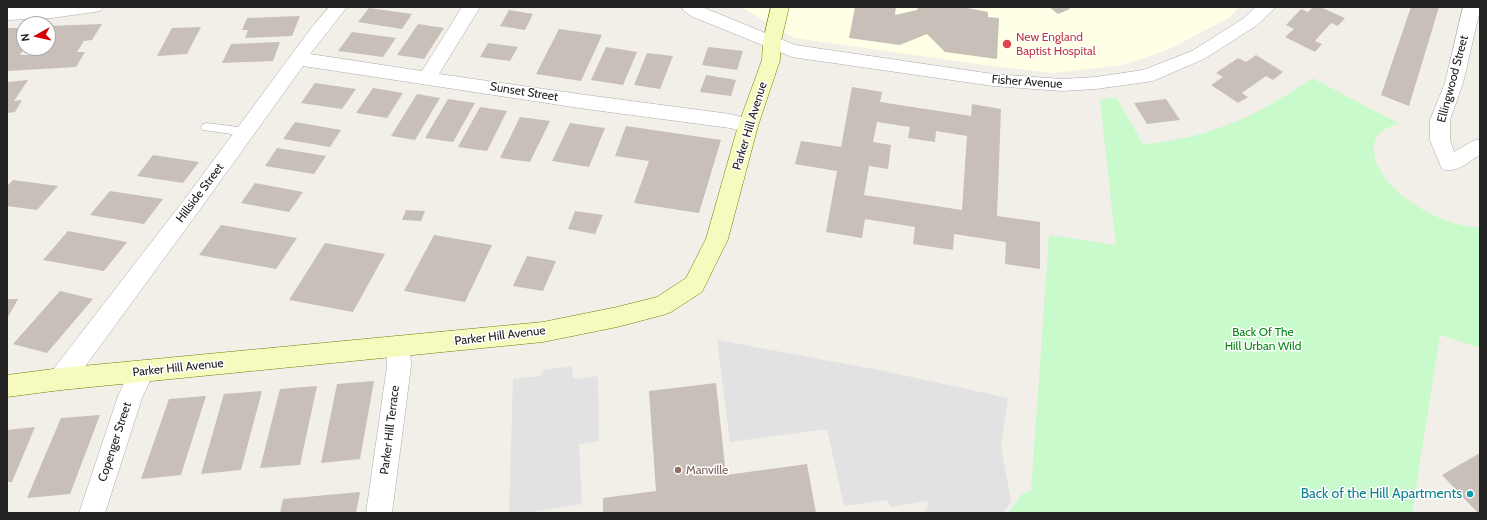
<!DOCTYPE html>
<html>
<head>
<meta charset="utf-8">
<style>
	body { margin:0 }
	#map { position:relative; width:1487px; height:520px; overflow:hidden; background:#f2efe9; font-family:Cabin,sans-serif }
	canvas { display:block }
	.frame { position:absolute; inset:0; border:8px solid #222; pointer-events:none }
	.north { position:absolute; left:16px; top:16px; width:40px; height:40px; box-sizing:border-box; background:#fff; border:1px solid #a7a7a7; border-radius:50%; rotate:262deg; font-size:11px; font-weight:700; line-height:16px; text-align:center; color:#222 }
	.north::after { content:''; display:block; margin:auto; width:14px; height:18px; background:#d40000; clip-path:polygon(50% 0,100% 100%,50% 72%,0 100%) }
</style>
</head>
<body>
<div id="map">
<canvas width="1487" height="520"></canvas>
<div class="frame"></div>
<div class="north">N</div>
</div>
<script>
const ctx = document.querySelector('canvas').getContext('2d');
ctx.lineJoin = 'round';
function fill(path, color) { ctx.fillStyle = color; ctx.fill(path, 'evenodd'); }
function stroke(path, color, width, dash) { ctx.strokeStyle = color; ctx.lineWidth = width; ctx.lineCap = dash ? 'butt' : 'round'; ctx.setLineDash(dash || []); ctx.stroke(path); }
function drawText(font, color, halo, rows, align = 'center') {
  ctx.font = font + ' Cabin,sans-serif'; ctx.lineWidth = 3; ctx.setLineDash([]); ctx.textBaseline = 'middle'; ctx.strokeStyle = halo; ctx.fillStyle = color; for (const [text, x, y, turn = 0] of rows) {
    ctx.save(); ctx.translate(x, y); ctx.rotate((+turn || 0) * Math.PI / 180); ctx.textAlign = isNaN(turn) ? turn : align; if (halo) ctx.strokeText(text, 0, 0); ctx.fillText(text, 0, 0); ctx.restore();
  }
}
fill(new Path2D(`
	M741 7H1239L1229 18 1167 50 1123 65 1054 73 991 66 794 38Z`), '#ffffe5');
fill(new Path2D(`
	M1312 78 1400 124C1386 127 1374 133 1374 149 1374 189 1444 229 1480 227V348L1440 335 1412 513H1008L1022 494 1031 491 1049 235 1116 245 1100 100 1116 97 1143 144C1155 143 1167 142 1179 139 1227 130 1273 106 1312 78Z`), '#c8facc');
fill(new Path2D(`
	M717 340 879 370 1008 398 1001 446 1011 502 1003 513H924L929 504 926 501 890 507 888 500 844 506 827 429 730 442Z
	M572 366 573 377 576 379 598 376 599 441 579 444 582 504 525 513H509L513 379 540 376 543 374V370Z`), '#e2e2e2');
fill(new Path2D(`
	M855 7H896L895 15 917 10 918 7H962L988 12V17L999 18 997 59 945 52 927 34 900 45 849 38Z
	M1049 7H1068L1070 9 1058 14Z
	M1313 7H1320L1345 18 1338 26 1331 23 1315 41 1322 44 1315 52 1285 37 1294 29 1286 25 1301 9 1308 12Z
	M1411 7H1439L1409 106 1381 95Z
	M369 8 412 14 402 29 358 22Z
	M509 10 533 14 525 30 500 26Z
	M300 16 292 36 245 38 248 30H242L247 18Z
	M102 24 92 40 84 41 77 52H85L76 67 7 71V28H24V49L20 55H37L41 48H48V26Z
	M418 24 444 28 424 59 397 55Z
	M201 27 187 54 157 56 172 28Z
	M559 29 602 35 581 81 536 74Z
	M352 32 396 38 383 57 338 51Z
	M280 42 273 61 222 63 231 44Z
	M488 43 518 47 510 61 480 57Z
	M606 47 637 52 623 85 591 80Z
	M708 47 743 51 737 70 702 65Z
	M647 53 673 56 660 89 634 85Z
	M1256 55 1283 72 1273 80 1266 76 1242 93 1248 97 1238 103 1211 85 1223 77 1216 73 1238 58 1246 62Z
	M706 75 736 80 731 96 700 92Z
	M28 80 14 101 22 100 15 112 7 113V82Z
	M315 83 356 89 342 109 301 103Z
	M852 87 882 92 880 102 971 116 972 104 1001 109 997 216 1040 222V269L1005 264 1006 242 954 234 953 250 913 244 915 227 865 219 862 238 826 232 837 171 795 164 801 141 841 147ZM877 122 910 127 908 138 935 142 936 131 967 136 962 210 864 195 869 166 888 169 891 145 873 142Z
	M373 88 403 93 387 118 356 113Z
	M417 94 440 98 415 140 391 136Z
	M448 99 475 103 453 142 425 138Z
	M1166 99 1180 120 1147 124 1134 103Z
	M480 107 507 111 487 151 458 147Z
	M520 117 550 121 530 162 500 158Z
	M295 122 341 130 330 147 283 139Z
	M570 123 605 128 589 167 552 161Z
	M626 126 721 140 699 213 634 203 649 161 615 156Z
	M277 148 326 156 314 174 265 166Z
	M153 155 199 162 183 183 137 176Z
	M13 180 58 186 37 210 7 206V186Z
	M255 183 303 192 289 212 241 203Z
	M110 191 163 199 144 224 90 215Z
	M406 210 425 211 421 221 402 220Z
	M575 211 603 215 595 234 568 229Z
	M221 225 297 238 276 269 199 255Z
	M68 231 127 242 104 271 43 260Z
	M434 235 492 245 465 302 404 291Z
	M325 243 385 254 353 312 289 300Z
	M527 256 556 261 543 291 513 286Z
	M60 291 93 299 47 353 13 344Z
	M7 299H18L7 319Z
	M374 381 360 459 321 463 337 384Z
	M716 383 726 475 807 464 816 513H603V498L656 491 649 391Z
	M317 386 300 465 260 468 280 389Z
	M262 391 241 470 201 474 224 394Z
	M206 396 181 475 141 479 169 399Z
	M100 415 70 494 27 498 61 418Z
	M35 427 12 482H7V430Z
	M1480 453V513H1478L1442 475Z
	M360 492 356 513H280L283 499Z`), '#c7bfb8');
const lane = new Path2D(`
	M207 123 246 128 250 129 252 132 250 135 246 136 203 130 201 127 203 124Z`);
const street = new Path2D(`
	M39 7H103L100 11 94 12 52 18 7 20V8Z
	M329 7H347L310 54 422 71 462 7H480L439 74 586 95 730 114 755 121 758 126 755 131 748 133 730 128 586 109 303 66 201 208 70 387 61 390 52 387 49 379 52 371 187 196 312 27Z
	M681 7H702L795 45 993 74 1062 79 1096 77 1143 70 1192 51 1244 18 1256 7H1276L1256 26 1204 59 1153 81 1096 89 1062 91 993 86 792 57 693 17 684 11Z
	M1463 7H1480V10L1463 83 1450 120V140L1454 152 1473 141 1480 139V155C1468 162 1456 174 1442 169L1430 140V120L1445 83Z
	M398 337 406 340 410 347 411 366 392 513H366L387 366 386 347 390 340Z
	M142 361 151 364 154 372 142 398 105 513H79L118 396 133 364Z`);
const secondary = new Path2D(`
	M771 7H789L781 41 780 60 758 126 728 239 702 292 671 312 663 315 617 327 543 342 61 390 7 397V375L61 368 543 322 617 307 657 297 686 278 706 239 738 126 762 60 763 41Z`);
stroke(lane, '#a9a9a9', 1);
stroke(street, '#a9a9a9', 1);
stroke(secondary, '#707d05', 1);
fill(lane, '#fff');
fill(street, '#fff');
fill(secondary, '#f7fabf');
for (const [x, y, r, color] of [
	[1007,44,5,"#e0444e"],
	[678,470,4,"#8d6e63"],
	[1470,494,4,"#0f9aa8"]
]) { const dot = new Path2D(); dot.arc(x, y, r, 0, 2 * Math.PI); ctx.fillStyle = color; ctx.fill(dot); stroke(dot, '#fff', 1.5); }
drawText('12px', '#be3a42', '#fff', [
	["New England",1016,37],
	["Baptist Hospital",1016,51]
], 'left');
drawText('12px', '#222', '#fff', [
	["Ellingwood Street",1453,79,-75],
	["Fisher Avenue",1027,82,4],
	["Sunset Street",524,92,9],
	["Parker Hill Avenue",750,126,-73],
	["Hillside Street",200,193,-53],
	["Parker Hill Avenue",500,336,-7],
	["Parker Hill Avenue",178,368,-6],
	["Parker Hill Terrace",390,430,-83],
	["Copenger Street",115,442,-72]
]);
drawText('12px', '#0c8416', '#fff', [
	["Back Of The",1263,332],
	["Hill Urban Wild",1263,346]
]);
drawText('12px', '#785e54', '#fff', [
	["Manville",686,470]
], 'left');
drawText('14px', '#0d838f', '#fff', [
	["Back of the Hill Apartments",1462,494]
], 'right');
</script>
</body>
</html>
